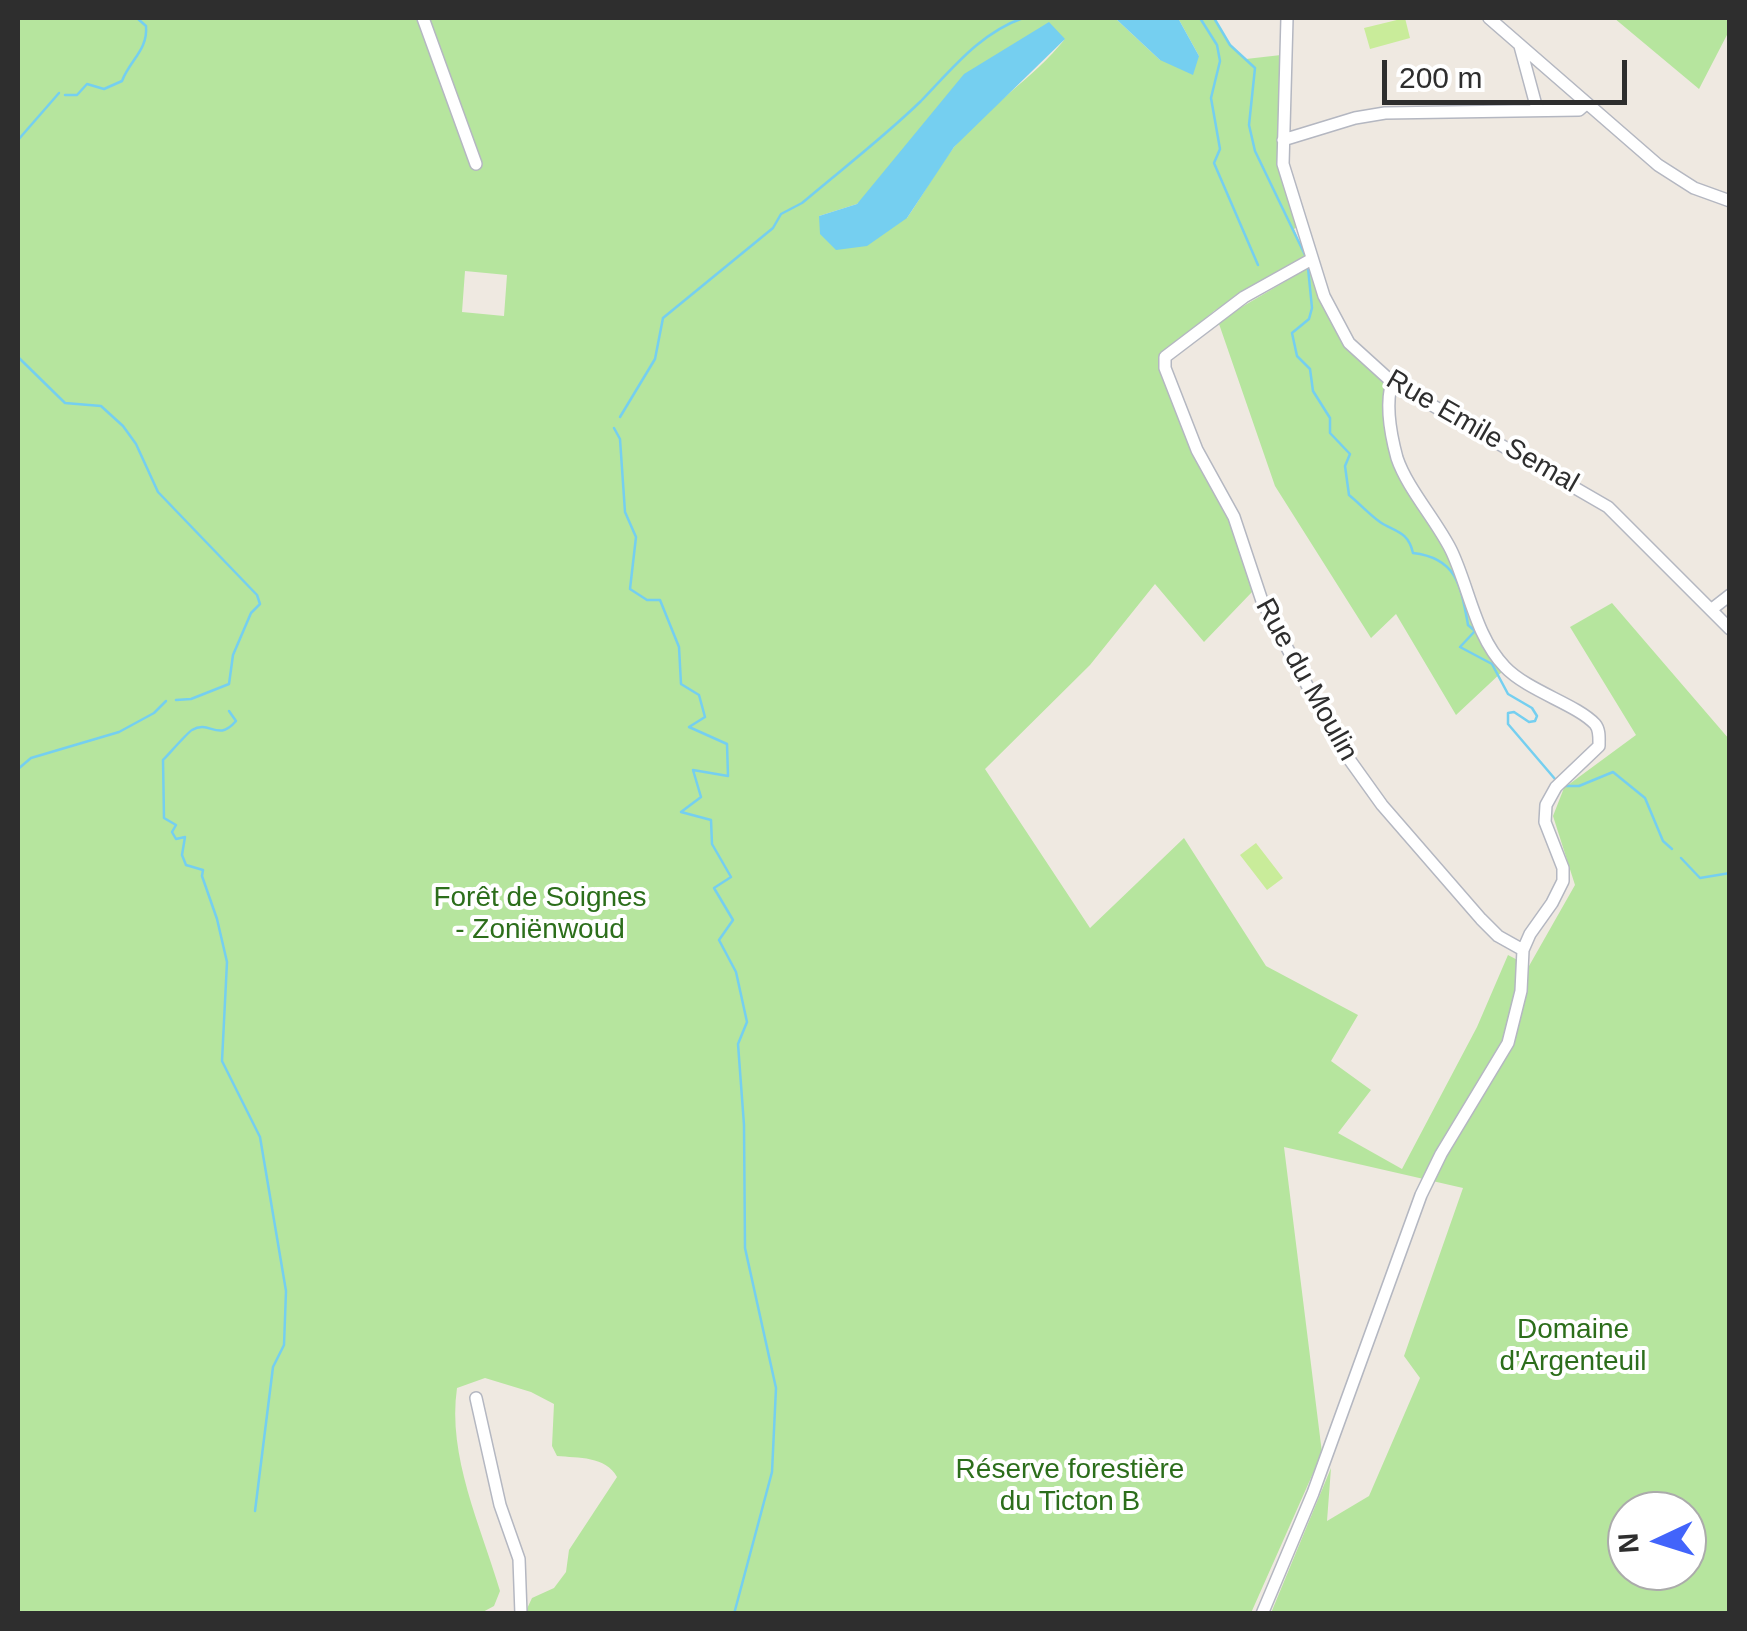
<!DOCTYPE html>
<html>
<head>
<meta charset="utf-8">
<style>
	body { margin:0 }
	#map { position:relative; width:1747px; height:1631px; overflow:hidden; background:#efe9e1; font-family:Helvetica,sans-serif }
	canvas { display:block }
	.frame { position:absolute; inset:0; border:20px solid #2e2e2e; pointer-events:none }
	.north { position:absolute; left:1607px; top:1491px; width:100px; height:100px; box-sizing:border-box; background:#fff; border:2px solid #ababab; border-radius:50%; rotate:266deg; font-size:28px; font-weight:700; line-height:40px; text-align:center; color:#2e2e2e }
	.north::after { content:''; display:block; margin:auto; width:35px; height:45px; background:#4264fb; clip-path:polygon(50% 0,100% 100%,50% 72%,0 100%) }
	.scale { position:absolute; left:1382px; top:60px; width:245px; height:45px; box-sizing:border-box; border:5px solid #2e2e2e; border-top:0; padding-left:12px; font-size:30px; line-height:35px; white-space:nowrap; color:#2e2e2e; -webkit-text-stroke:8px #fff; paint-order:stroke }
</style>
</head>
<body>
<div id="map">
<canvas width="1747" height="1631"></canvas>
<div class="frame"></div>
<div class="north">N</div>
<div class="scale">200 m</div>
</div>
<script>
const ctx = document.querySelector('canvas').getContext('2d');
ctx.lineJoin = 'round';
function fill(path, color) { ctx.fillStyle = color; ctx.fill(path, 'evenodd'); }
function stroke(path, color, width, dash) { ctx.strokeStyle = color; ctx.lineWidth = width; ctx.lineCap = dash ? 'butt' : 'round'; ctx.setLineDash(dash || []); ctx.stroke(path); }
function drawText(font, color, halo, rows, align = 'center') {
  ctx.font = font + ' Helvetica,sans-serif'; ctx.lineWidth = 8; ctx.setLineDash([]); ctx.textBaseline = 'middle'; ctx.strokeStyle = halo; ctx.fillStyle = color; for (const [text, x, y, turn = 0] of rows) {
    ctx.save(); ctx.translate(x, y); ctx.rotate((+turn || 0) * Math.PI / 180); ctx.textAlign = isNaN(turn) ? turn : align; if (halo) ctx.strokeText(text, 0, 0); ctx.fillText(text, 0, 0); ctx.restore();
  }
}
fill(new Path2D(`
	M18 18H1115L1160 60 1199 56 1178 18H1214L1230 45 1246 59 1281 55C1278 119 1276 165 1297 227L1294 229 1306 258 1214 311 1162 356 1230 519 1252 592 1204 642 1155 584 1090 665 985 769 1090 928 1184 838 1266 966 1358 1015 1331 1061 1371 1090 1338 1133 1402 1169 1477 1027 1508 955 1529 966 1575 885 1553 816 1564 788 1636 735 1570 627 1612 603 1729 739V1613H1271L1331 1468 1327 1521 1369 1496 1420 1378 1404 1356 1463 1188 1284 1147 1322 1453 1251 1613H525L532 1598 554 1588 566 1572 569 1550 617 1477C606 1456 578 1458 557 1456L552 1446 554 1404 531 1392 485 1378 457 1388C447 1456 481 1526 500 1591L494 1606 481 1613H18ZM1065 39C1033 79 986 107 954 147 937 169 923 195 907 218L819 216 857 204ZM465 271 507 275 504 316 462 312ZM1627 1511H1687V1571H1627Z
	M1614 18H1729V31L1699 89Z
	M1308 268 1333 325 1346 345 1388 384 1390 445 1446 549 1503 671 1456 715 1396 614 1371 638 1275 486 1218 321Z`), '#b6e59e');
fill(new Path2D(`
	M1405 18 1410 38 1370 49 1364 28Z
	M1256 843 1283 878 1267 890 1240 855Z`), '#c9ec9a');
fill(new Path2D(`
	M1115 18H1178L1199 56 1193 75 1160 60Z
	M1049 22 1065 39 954 147 907 218 867 246 836 250 820 234 819 216 857 204 964 74Z`), '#75cff0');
stroke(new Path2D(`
	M1200 18 1217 45 1220 61 1211 98 1220 149 1214 163 1258 265
	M1214 18 1230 45 1255 68 1249 125 1255 151 1306 257
	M65 95H77L87 84 104 89 122 81C130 60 148 50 146 26L137 18
	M18 140 59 93
	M1308 268 1312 308 1309 319 1292 333 1297 356 1310 369 1313 391 1330 418V433L1350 454 1345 466 1349 495C1360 504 1369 514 1380 522 1395 532 1408 531 1413 553 1457 558 1461 586 1468 625L1475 631 1460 647 1492 664 1508 694 1532 708 1537 716 1535 721 1529 722 1514 712 1508 713V724L1555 779
	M18 357 65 403 101 406 123 426 136 444 158 492 257 595 260 604 251 613 233 655 229 684 191 699 176 700
	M620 417 655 359 663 318 773 228 781 214 802 203C841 170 884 137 921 101 952 69 980 33 1023 18
	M614 428 620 439 625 512 636 537 630 589 647 600H660L679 647 681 684 699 695 705 717 689 727 727 744 728 776 693 770 701 797 681 812 711 820 712 844 731 877 714 888 733 920 719 940 736 972 747 1022 738 1044 744 1125 745 1248 776 1388 772 1472 734 1614
	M229 711 236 721C217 743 210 719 192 730 188 732 168 755 163 760L164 818 176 825 172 832 176 839 185 837 182 855 186 865 203 870 202 876 217 919 227 962 222 1061 260 1137 286 1291 284 1345 273 1367 255 1511
	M18 769 31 758 119 732 154 713 166 701
	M1563 786H1579L1613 772 1645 798 1663 841 1672 849
	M1681 858 1700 878 1730 873`), '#75cff0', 2.5);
const minor = new Path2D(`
	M423 18 476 164
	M1287 18 1283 164 1324 296 1349 343 1392 382 1608 507 1730 629
	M1489 18 1658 165 1694 188 1730 201
	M1520 46 1537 109
	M1283 140 1355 118 1385 113 1579 110 1587 103
	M1312 259 1244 297 1165 357V368L1197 450 1234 517 1262 601 1339 745 1382 805 1481 919 1498 936 1523 950
	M1712 609 1730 595
	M476 1398 500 1505 519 1559 521 1614
	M1262 1614 1313 1493 1421 1195 1441 1154 1508 1043 1521 991 1523 950 1530 934 1552 903 1563 881V868L1545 822 1546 805 1556 787 1599 746C1599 738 1600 730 1595 724 1576 704 1528 691 1505 667 1475 636 1469 587 1451 550 1436 520 1407 488 1397 458 1391 436 1385 405 1392 382`);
stroke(minor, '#b4b7c1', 14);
stroke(minor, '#fff', 11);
drawText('28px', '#2e2e2e', '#fff', [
	["Rue Emile Semal",1482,432,30],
	["Rue du Moulin",1306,680,61]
]);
drawText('28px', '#2c6e1b', '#fff', [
	["Forêt de Soignes",540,898],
	["- Zoniënwoud",540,930],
	["Domaine",1573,1330],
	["d'Argenteuil",1573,1362],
	["Réserve forestière",1070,1470],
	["du Ticton B",1070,1502]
]);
</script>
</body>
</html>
